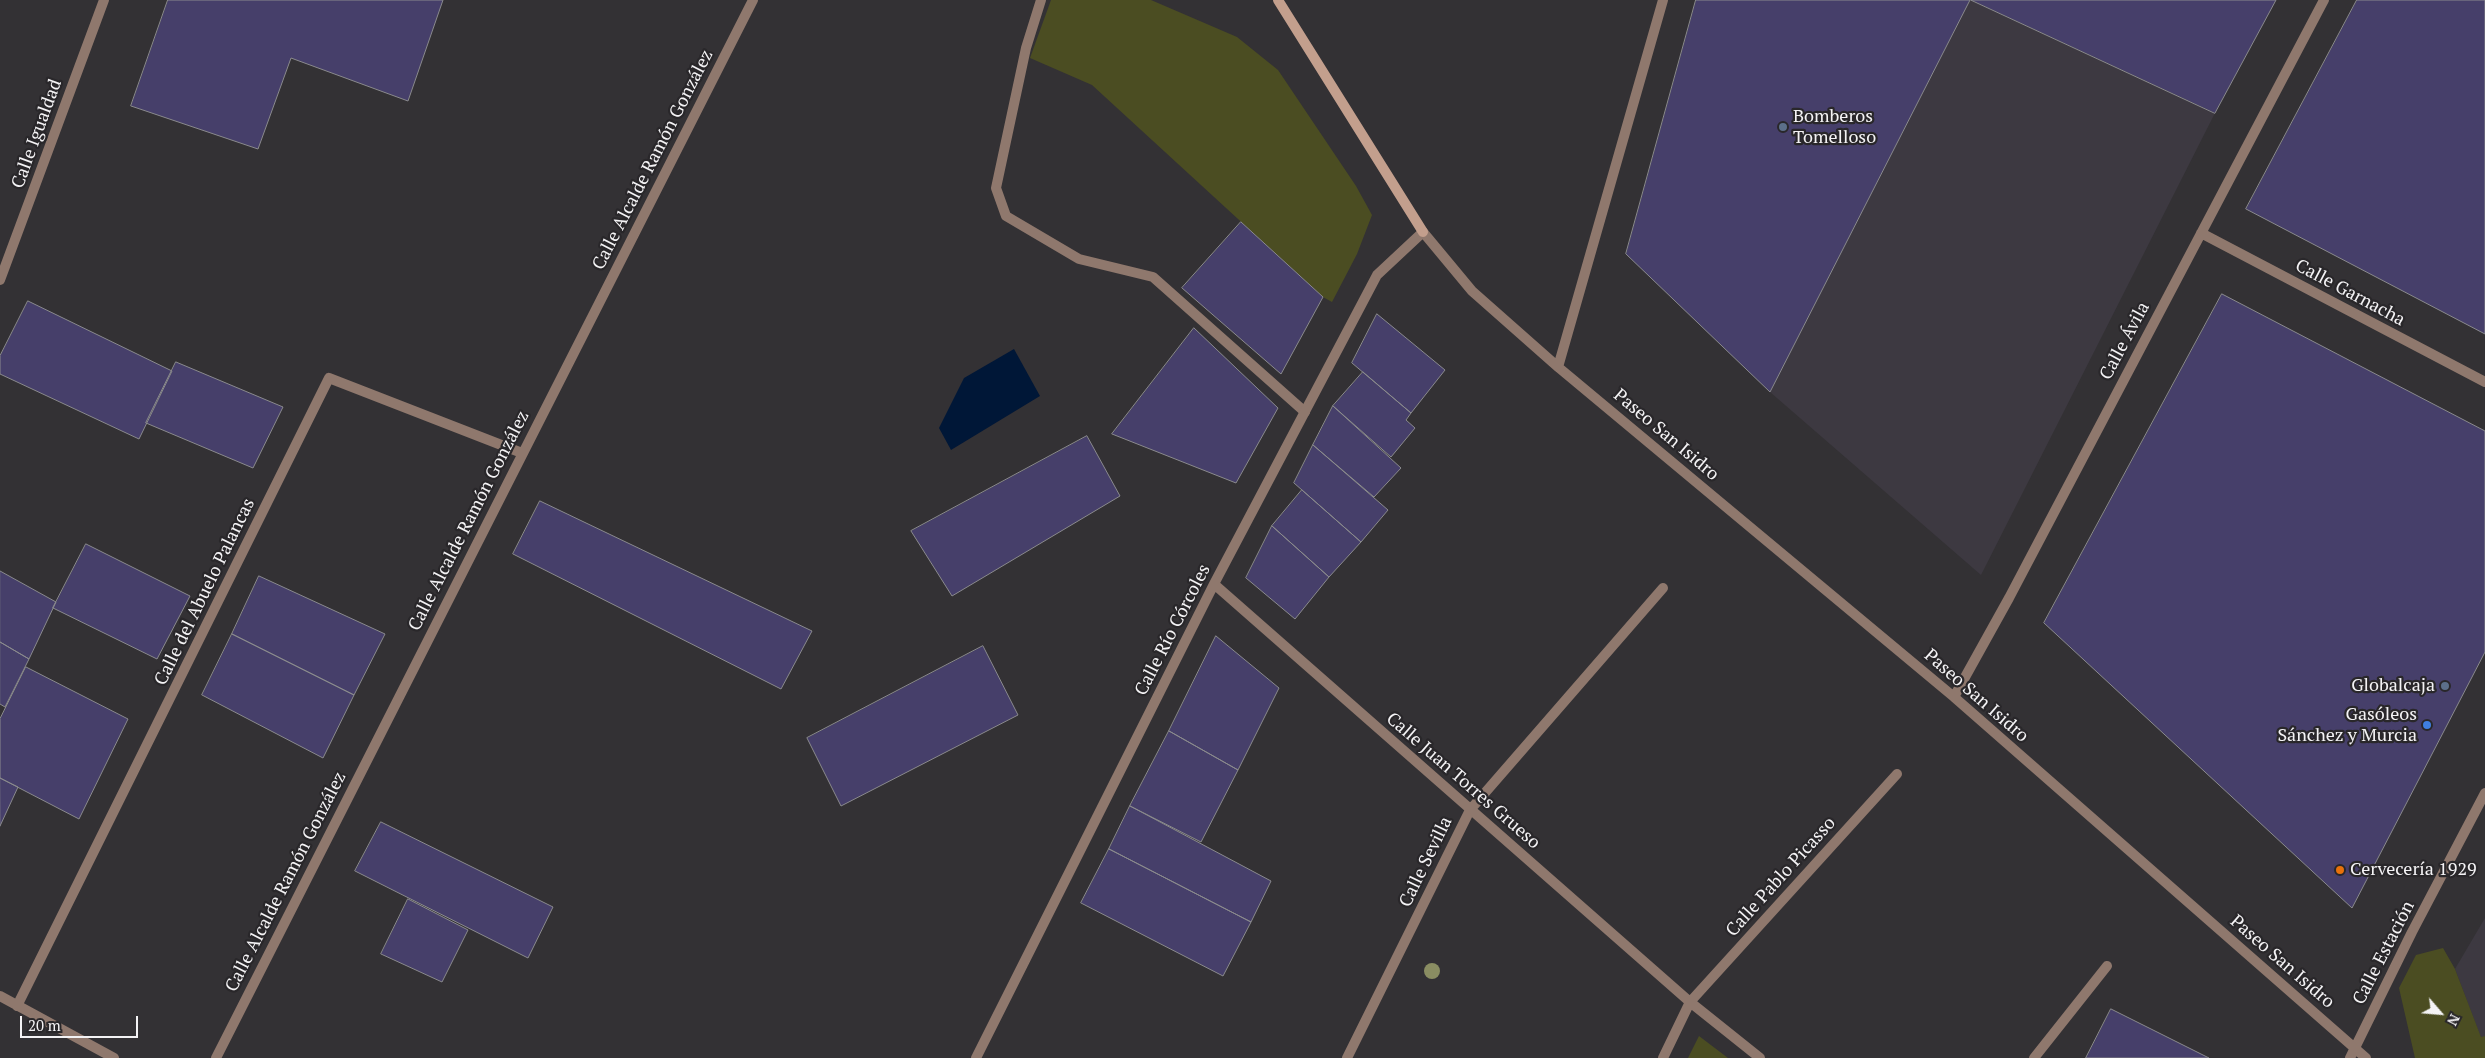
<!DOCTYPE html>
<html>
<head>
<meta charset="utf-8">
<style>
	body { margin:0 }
	#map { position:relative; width:2485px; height:1058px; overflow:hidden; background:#333134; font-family:"PT Serif",serif }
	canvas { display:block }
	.north { position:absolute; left:2415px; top:988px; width:50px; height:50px; -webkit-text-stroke:4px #29272a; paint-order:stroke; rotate:117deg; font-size:14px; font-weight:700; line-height:20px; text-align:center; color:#f4f3f5 }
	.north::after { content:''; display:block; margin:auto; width:18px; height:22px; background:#f4f3f5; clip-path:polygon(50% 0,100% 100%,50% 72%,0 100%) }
	.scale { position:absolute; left:20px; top:1016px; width:118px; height:22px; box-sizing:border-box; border:2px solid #f4f3f5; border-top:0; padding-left:6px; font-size:15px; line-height:18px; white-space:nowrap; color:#f4f3f5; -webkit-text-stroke:4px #29272a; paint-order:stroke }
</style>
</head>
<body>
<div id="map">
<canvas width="2485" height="1058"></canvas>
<div class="north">N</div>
<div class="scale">20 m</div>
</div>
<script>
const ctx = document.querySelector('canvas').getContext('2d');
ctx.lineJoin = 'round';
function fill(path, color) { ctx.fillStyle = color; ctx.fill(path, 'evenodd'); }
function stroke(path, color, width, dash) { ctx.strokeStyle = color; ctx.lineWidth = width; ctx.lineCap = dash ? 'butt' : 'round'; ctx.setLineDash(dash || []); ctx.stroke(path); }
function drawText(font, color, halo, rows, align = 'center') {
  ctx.font = font + ' "PT Serif",serif'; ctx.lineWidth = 4.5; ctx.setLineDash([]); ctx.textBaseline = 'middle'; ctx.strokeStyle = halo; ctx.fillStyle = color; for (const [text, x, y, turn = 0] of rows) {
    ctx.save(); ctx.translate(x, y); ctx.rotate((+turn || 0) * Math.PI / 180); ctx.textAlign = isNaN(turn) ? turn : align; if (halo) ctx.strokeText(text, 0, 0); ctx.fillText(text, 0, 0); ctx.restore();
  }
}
fill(new Path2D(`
	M1970 0 2215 113 1981 575 1770 392Z
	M2485 918V1036L2481 1038 2455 969Z`), '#3d3941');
fill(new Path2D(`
	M1051 0H1151L1237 37 1278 70 1356 186 1372 215 1357 254 1332 302 1323 297 1092 85 1030 58Z
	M2443 948 2455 969 2481 1037 2485 1036V1058H2415L2399 988 2416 955Z
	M1699 1036 1728 1058H1688Z`), '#4b4d22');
fill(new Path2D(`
	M1014 349 1040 396 951 450 939 428 964 378Z`), '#001737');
const building = new Path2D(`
	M168 0H443L408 101 291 58 258 149 131 106Z
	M1696 0H1970L1770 392 1626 254Z
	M1971 0H2276L2215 113Z
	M2357 0H2485V334L2246 209Z
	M1241 222 1323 297 1281 374 1182 288Z
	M2222 294 2485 431V652L2352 908 2044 623Z
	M28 301 172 371 139 439 0 374V356Z
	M1377 314 1445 370 1411 413 1352 363Z
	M1194 328 1278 408 1236 483 1112 434Z
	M176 362 283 407 253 468 146 423Z
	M1363 372 1411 413 1406 420 1415 428 1391 457 1333 406Z
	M1333 406 1401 468 1374 497 1313 445Z
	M1087 436 1120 496 952 596 911 531Z
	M1313 445 1388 510 1361 542 1294 483Z
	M1302 490 1361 542 1329 577 1272 526Z
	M540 501 812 631 781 689 513 554Z
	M1272 526 1329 577 1295 619 1246 578Z
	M86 544 190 596 157 659 53 608Z
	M0 571 56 602 29 659 0 642Z
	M259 576 385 634 354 695 232 634Z
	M232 634 354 695 323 758 202 695Z
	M1216 636 1279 688 1238 770 1169 731Z
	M0 642 29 659 5 707 0 704Z
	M983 646 1018 715 841 806 807 738Z
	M26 667 128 719 79 819 0 778V719Z
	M1169 731 1238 770 1201 842 1130 806Z
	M0 778 18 787 0 826Z
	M1130 806 1271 881 1251 922 1109 849Z
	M381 822 553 907 528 958 355 871Z
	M1109 849 1251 922 1223 976 1081 903Z
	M408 899 468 930 442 982 381 954Z
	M2111 1009 2209 1058H2086Z`);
fill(building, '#463f6a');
stroke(building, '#8a8a8d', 1);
stroke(new Path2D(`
	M1041 0 1026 48 996 188 1006 216 1079 259 1153 277 1305 412`), '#8f786d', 10);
stroke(new Path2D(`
	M2201 233 2485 382
	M0 280 104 0
	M1558 367 1663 0
	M1214 584 1690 1002 1760 1058
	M1954 697 2009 598 2324 0
	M0 996 114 1058
	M17 1006 329 378 522 453
	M216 1058 753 0
	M976 1058 1214 584 1367 294 1377 275 1423 232 1472 291 1558 367 1954 697 2366 1058
	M1347 1058 1470 810 1663 588
	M1663 1058 1690 1002 1897 774
	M2034 1058 2107 966
	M2350 1058 2412 932 2485 793`), '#8f786d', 10);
stroke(new Path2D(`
	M1278 0 1423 232`), '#c39f8d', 10);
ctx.fillStyle = '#8a8d62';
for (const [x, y] of [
	[1432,971]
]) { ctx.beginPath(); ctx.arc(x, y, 8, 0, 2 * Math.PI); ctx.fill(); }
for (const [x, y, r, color] of [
	[1783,127,5,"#5c6f8a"],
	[2445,686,5,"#5c6f8a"],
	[2427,725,5,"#3f7fe0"],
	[2340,870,5,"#e8710a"]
]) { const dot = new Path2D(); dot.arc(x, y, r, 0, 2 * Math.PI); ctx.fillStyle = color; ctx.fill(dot); stroke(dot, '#29272a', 2); }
drawText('18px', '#f4f3f5', '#29272a', [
	["Bomberos",1793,117],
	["Tomelloso",1793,138],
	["Globalcaja",2435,686,"right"],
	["Gasóleos",2417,715,"right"],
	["Sánchez y Murcia",2417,736,"right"],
	["Cervecería 1929",2350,870]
], 'left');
drawText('18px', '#f4f3f5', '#29272a', [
	["Calle Igualdad",37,134,-70],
	["Calle Alcalde Ramón González",653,160,-63],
	["Calle Garnacha",2350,293,28],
	["Calle Ávila",2125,341,-62],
	["Paseo San Isidro",1666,435,40],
	["Calle Alcalde Ramón González",469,521,-63],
	["Calle del Abuelo Palancas",205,592,-64],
	["Calle Río Córcoles",1173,630,-63],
	["Paseo San Isidro",1976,696,41],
	["Calle Juan Torres Grueso",1463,781,41],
	["Calle Sevilla",1426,862,-64],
	["Calle Pablo Picasso",1781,877,-48],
	["Calle Alcalde Ramón González",286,882,-63],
	["Calle Estación",2384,953,-63],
	["Paseo San Isidro",2282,962,41]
]);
</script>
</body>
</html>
